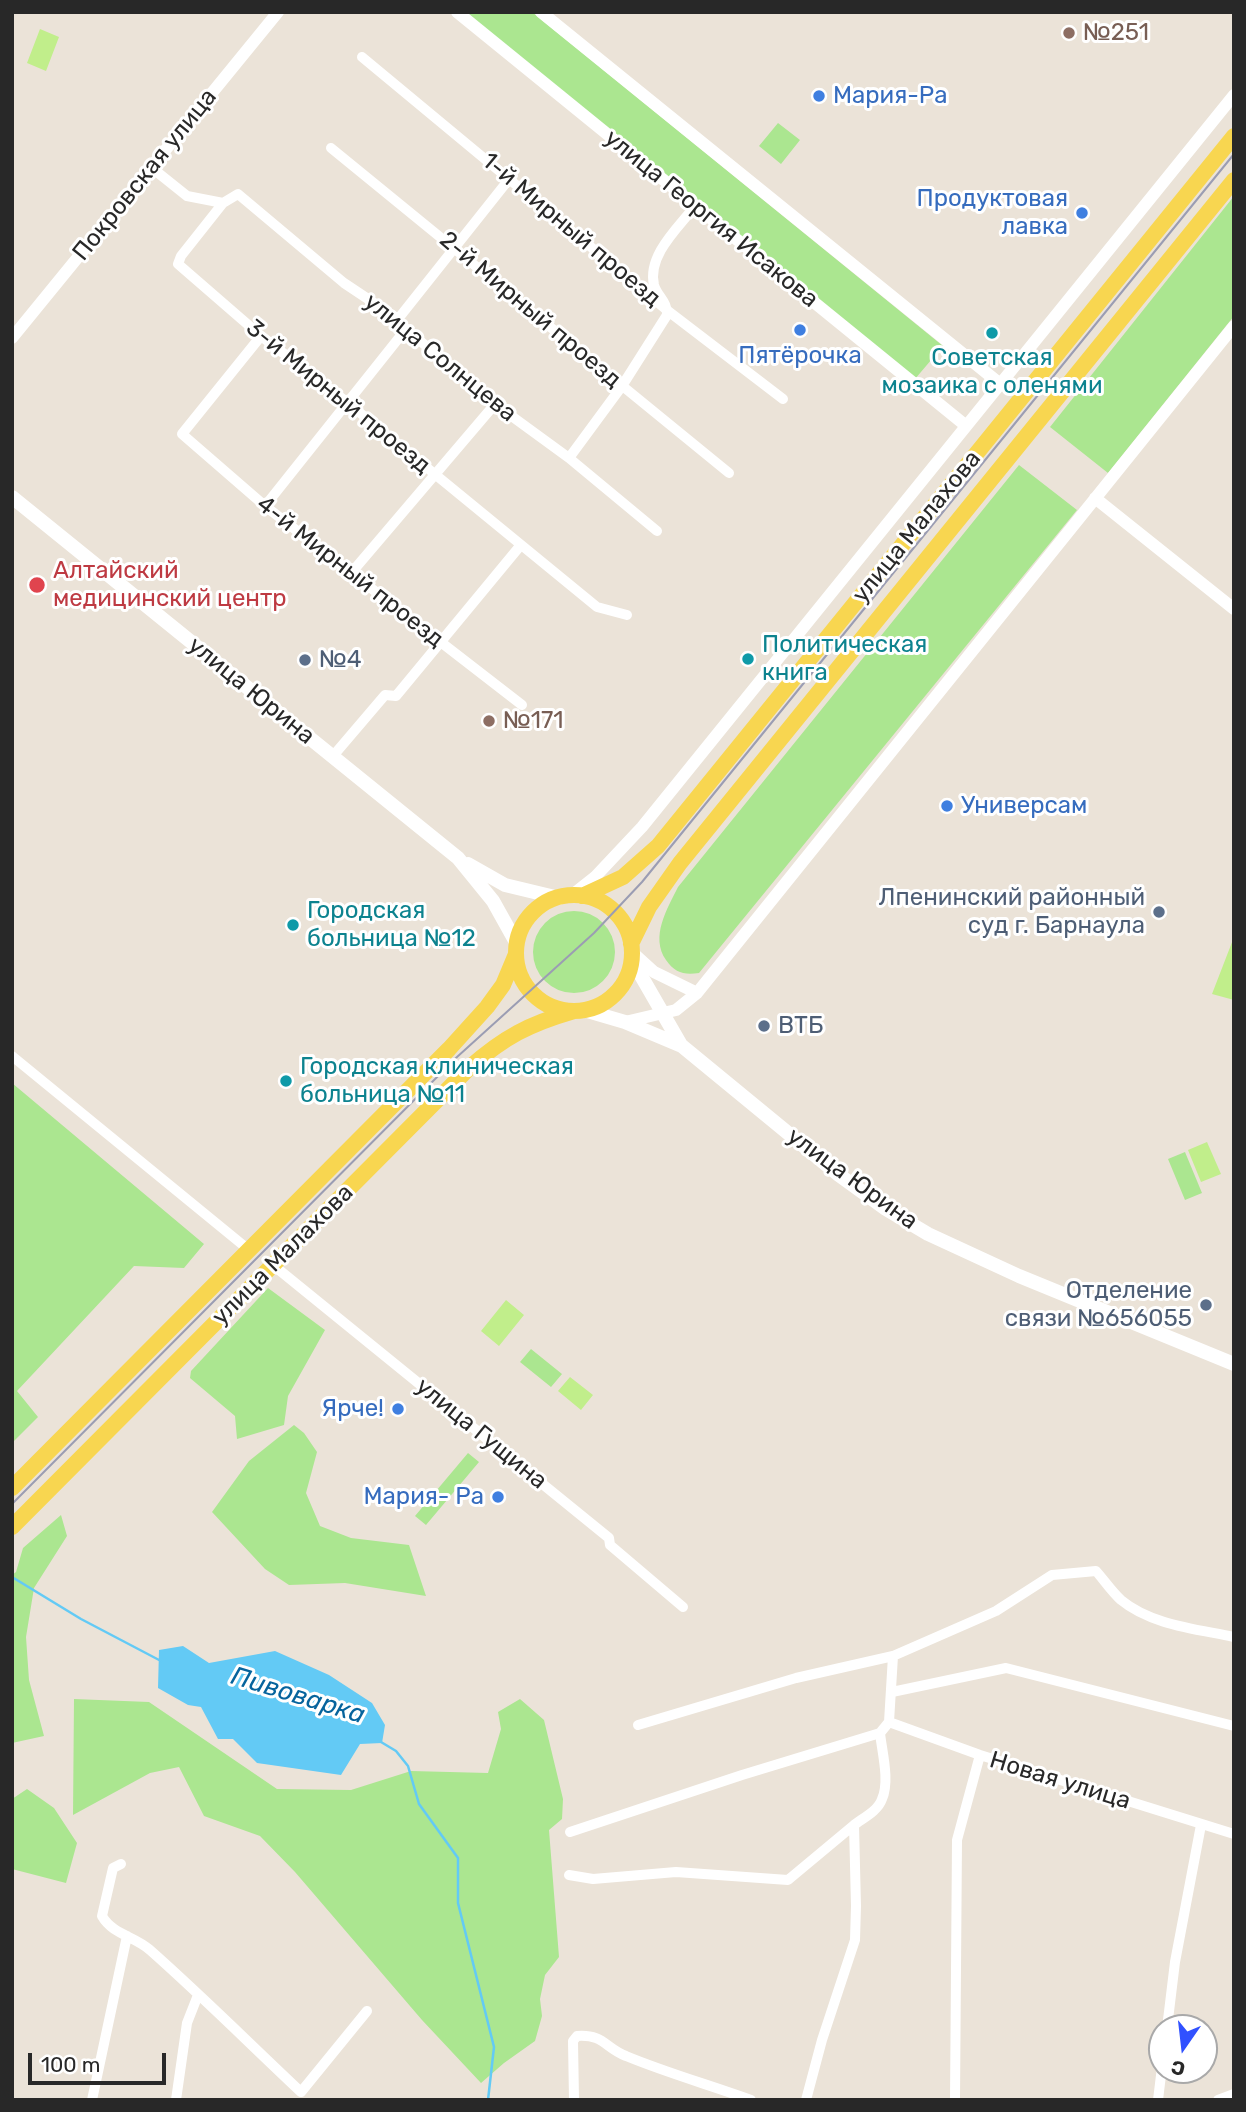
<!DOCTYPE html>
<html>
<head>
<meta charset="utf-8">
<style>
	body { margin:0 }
	#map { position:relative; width:1246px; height:2112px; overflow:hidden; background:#ebe3d8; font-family:Rubik,sans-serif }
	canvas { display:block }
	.frame { position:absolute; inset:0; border:14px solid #282828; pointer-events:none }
	.north { position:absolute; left:1148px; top:2014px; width:70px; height:70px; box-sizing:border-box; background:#fff; border:2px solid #a9a9a9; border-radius:50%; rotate:194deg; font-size:19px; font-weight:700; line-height:28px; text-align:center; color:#282828 }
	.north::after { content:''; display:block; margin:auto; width:24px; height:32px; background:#3151ff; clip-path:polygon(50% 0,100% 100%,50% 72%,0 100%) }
	.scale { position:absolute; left:28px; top:2053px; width:138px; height:32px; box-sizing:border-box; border:4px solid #282828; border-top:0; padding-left:9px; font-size:21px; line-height:24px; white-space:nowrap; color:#282828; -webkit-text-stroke:5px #fff; paint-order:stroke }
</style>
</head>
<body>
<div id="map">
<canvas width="1246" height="2112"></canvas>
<div class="frame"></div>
<div class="north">С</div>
<div class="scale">100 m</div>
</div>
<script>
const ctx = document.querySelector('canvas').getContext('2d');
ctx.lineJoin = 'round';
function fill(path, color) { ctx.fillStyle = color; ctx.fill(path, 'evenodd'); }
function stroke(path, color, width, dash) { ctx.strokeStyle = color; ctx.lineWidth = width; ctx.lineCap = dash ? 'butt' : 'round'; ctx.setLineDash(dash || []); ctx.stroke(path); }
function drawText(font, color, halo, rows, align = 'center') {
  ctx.font = font + ' Rubik,sans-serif'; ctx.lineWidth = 6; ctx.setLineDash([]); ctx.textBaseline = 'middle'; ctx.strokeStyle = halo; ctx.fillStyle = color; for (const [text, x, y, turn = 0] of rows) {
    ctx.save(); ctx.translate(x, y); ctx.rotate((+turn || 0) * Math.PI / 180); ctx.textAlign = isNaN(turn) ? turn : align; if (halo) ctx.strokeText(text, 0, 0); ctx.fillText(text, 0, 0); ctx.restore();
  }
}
fill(new Path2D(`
	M464 12H532L943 346 915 379Z
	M778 123 800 140 781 164 759 146Z
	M1234 196V316L1108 473 1050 427Z
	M1019 465 1077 510 699 973C684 975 675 973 666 960 650 937 667 909 678 887Z
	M533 952a41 41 0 1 1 82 0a41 41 0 1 1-82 0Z
	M12 1083 204 1244 184 1268 134 1266 17 1391 38 1417 12 1443Z
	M1185 1152 1202 1193 1185 1200 1168 1159Z
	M268 1288 325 1330 288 1396 284 1425 237 1439 235 1416 190 1378 191 1371Z
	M531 1349 562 1374 551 1387 520 1362Z
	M294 1425 304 1433 317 1452 306 1493 320 1526 351 1538 409 1545 426 1596 345 1583 289 1585 265 1569 212 1512 249 1461Z
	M468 1453 479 1462 426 1525 415 1516Z
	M61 1515 67 1536 34 1588 26 1637 29 1680 44 1736 12 1743V1575L16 1572 23 1548Z
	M74 1699 149 1702 277 1789 351 1790 411 1771 488 1773 501 1729 498 1712 520 1699 544 1720 563 1799 562 1819 549 1830 559 1957 545 1975 540 1999 542 2016 535 2041 504 2063 481 2083 422 2020 295 1872 260 1836 204 1816 179 1767 150 1773 73 1815Z
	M27 1789 54 1808 77 1843 66 1883 12 1869V1799Z`), '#abe690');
fill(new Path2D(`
	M40 29 59 37 46 71 27 63Z
	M1234 937V1000L1212 994Z
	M1207 1142 1221 1174 1201 1182 1188 1150Z
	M506 1300 524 1315 499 1346 481 1331Z
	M570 1377 593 1395 581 1410 558 1391Z`), '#c1ee8b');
fill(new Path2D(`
	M183 1646 209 1663 275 1651 329 1675 372 1703 385 1725 382 1743 360 1744 341 1775 257 1763 233 1739H218L201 1707 188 1705 158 1688 159 1650Z`), '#63caf5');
stroke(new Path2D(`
	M12 1577 81 1619 161 1661
	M381 1742 396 1751 408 1766 419 1804 458 1858V1903L494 2047 488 2100`), '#63caf5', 2.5);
stroke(new Path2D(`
	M362 57 668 311 783 399
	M331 148 729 473
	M152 168 187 196 223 203 181 256 178 264 261 336 348 403 597 607 627 615
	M223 203 238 194 344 283 398 319 406 329 495 404 569 458 657 531
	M398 319 510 178
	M261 336 182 434 265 506 522 705
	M569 458 622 386 667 315C668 302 657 296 654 285 647 255 679 227 695 206
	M265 506 406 329
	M352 572 495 404
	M333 756 385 695 396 696 520 546
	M12 1056 249 1250
	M273 1265 609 1538 610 1545 683 1607
	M892 1692 1006 1668 1234 1726
	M889 1722 980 1755 1234 1834
	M638 1725 796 1678 893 1656 996 1611 1052 1575 1096 1571C1104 1580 1112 1592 1121 1600 1151 1625 1197 1629 1234 1637
	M570 1832 742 1775 880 1733
	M121 1864 113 1868 102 1916C113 1935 135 1936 150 1950 202 1996 251 2045 301 2092L367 2011
	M569 1875 593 1879 676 1872 788 1880 854 1825
	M1167 2028 1175 1962 1201 1825
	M92 2100 127 1936
	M176 2100 187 2023 198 1995
	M574 2100 573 2041 577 2036C604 2034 605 2048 626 2056 667 2073 710 2085 751 2100
	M806 2100 822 2040 855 1940 856 1906 854 1825C863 1818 878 1811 882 1799 890 1781 882 1752 880 1733L889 1722 893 1656
	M955 2100 957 1840 980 1755
	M1158 2100 1162 2067
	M1218 2100 1234 2094`), '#fff', 10);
stroke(new Path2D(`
	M457 12 965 425
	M541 12 999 383
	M12 338 278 12
	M1095 498 1234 609
	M571 896 595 877 642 827 1234 95
	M632 952 654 972 697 993
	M625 1022 676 1010 697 993 1234 326`), '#fff', 12);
stroke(new Path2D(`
	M12 497 458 858 493 901 517 944
	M468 864 505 885 559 898
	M632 960 681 1045
	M584 1010 625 1022 682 1046 839 1175 886 1209 928 1234 1019 1276 1234 1364`), '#fff', 14);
stroke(new Path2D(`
	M516 953a58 58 0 1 1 116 0a58 58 0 1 1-116 0Z
	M582 896 623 877 658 846 1234 136
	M631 944 649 907 680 863 1234 180
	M12 1488 449 1049 487 1007 503 985 516 954
	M12 1527 469 1068C504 1037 529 1024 574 1011`), '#f8d650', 16);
stroke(new Path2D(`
	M12 1504 457 1057 594 933 642 882 1234 154`), '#9b9db3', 2);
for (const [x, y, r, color] of [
	[1069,33,7,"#8d6e63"],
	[819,96,7,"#3f7fe0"],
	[1082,213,7,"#3f7fe0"],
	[800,330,7,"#3f7fe0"],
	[992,333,7,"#0f9aa8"],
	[37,585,9,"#e0444e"],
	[748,659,7,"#0f9aa8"],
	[305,660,7,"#5c6f8a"],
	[489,721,7,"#8d6e63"],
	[947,806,7,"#3f7fe0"],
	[1159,912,7,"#5c6f8a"],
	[293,925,7,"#0f9aa8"],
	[764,1026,7,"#5c6f8a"],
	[286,1081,7,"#0f9aa8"],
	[1206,1305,7,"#5c6f8a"],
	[398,1409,7,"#3f7fe0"],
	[498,1497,7,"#3f7fe0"]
]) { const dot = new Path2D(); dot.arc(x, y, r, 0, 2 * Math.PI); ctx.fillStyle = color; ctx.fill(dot); stroke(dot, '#fff', 2.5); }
drawText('24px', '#785e54', '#fff', [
	["№251",1083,33],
	["№171",503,721]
], 'left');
drawText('24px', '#366cbe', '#fff', [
	["Мария-Ра",833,96,"left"],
	["Продуктовая",1068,199],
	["лавка",1068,227],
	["Пятёрочка",800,356,"center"],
	["Универсам",961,806,"left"],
	["Ярче!",384,1409],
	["Мария- Ра",484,1497]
], 'right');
drawText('24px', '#282828', '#fff', [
	["Покровская улица",145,175,-51],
	["улица Георгия Исакова",711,219,39],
	["1-й Мирный проезд",571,230,40],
	["2-й Мирный проезд",530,310,40],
	["улица Солнцева",440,358,39],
	["3-й Мирный проезд",338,397,39],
	["улица Малахова",917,527,-51],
	["4-й Мирный проезд",350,572,38],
	["улица Юрина",251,691,39],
	["улица Юрина",852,1179,36],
	["улица Малахова",283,1255,-45],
	["улица Гущина",481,1434,39],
	["Новая улица",1060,1781,17]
]);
drawText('24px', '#0d838f', '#fff', [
	["Советская",992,358,"center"],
	["мозаика с оленями",992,386,"center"],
	["Политическая",762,645],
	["книга",762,673],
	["Городская",307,911],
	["больница №12",307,939],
	["Городская клиническая",300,1067],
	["больница №11",300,1095]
], 'left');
drawText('24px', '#be3a42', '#fff', [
	["Алтайский",53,571],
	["медицинский центр",53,599]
], 'left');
drawText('24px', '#4e5e75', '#fff', [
	["№4",319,660],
	["Лпенинский районный",1145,898,"right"],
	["суд г. Барнаула",1145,926,"right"],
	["ВТБ",778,1026],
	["Отделение",1192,1291,"right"],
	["связи №656055",1192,1319,"right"]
], 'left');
drawText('italic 26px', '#06649d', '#fff', [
	["Пивоварка",298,1696,17]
]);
</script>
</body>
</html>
